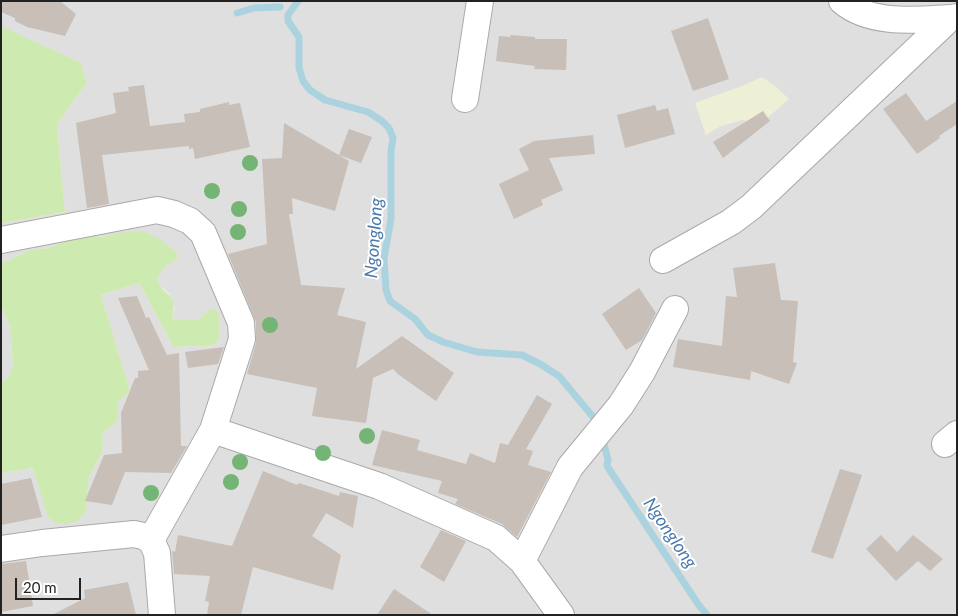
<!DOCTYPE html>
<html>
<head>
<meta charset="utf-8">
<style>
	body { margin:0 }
	#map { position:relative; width:958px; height:616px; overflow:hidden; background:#f2efe9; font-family:Lato,sans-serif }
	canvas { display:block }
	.frame { position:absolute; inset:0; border:2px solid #222; pointer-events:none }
	.scale { position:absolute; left:15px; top:578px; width:66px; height:22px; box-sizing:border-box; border:2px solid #222; border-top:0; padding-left:6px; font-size:15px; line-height:18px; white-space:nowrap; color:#222; -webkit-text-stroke:4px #fff; paint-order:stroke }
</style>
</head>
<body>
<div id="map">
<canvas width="958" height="616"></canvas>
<div class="frame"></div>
<div class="scale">20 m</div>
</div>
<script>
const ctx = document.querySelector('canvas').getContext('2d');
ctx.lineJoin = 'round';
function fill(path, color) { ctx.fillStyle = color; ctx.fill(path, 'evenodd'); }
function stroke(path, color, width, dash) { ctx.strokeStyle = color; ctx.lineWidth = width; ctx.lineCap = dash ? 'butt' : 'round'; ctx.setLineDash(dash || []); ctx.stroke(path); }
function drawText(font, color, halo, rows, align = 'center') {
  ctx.font = font + ' Lato,sans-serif'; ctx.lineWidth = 4; ctx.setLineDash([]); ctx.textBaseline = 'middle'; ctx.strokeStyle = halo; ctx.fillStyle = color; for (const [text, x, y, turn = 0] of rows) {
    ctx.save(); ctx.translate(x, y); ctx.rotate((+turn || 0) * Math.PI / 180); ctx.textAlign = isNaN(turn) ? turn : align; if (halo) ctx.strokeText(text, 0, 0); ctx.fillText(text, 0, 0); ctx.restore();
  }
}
fill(new Path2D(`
	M1 1H957V615H1V473L31 468 86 510 89 477 102 452 103 445 102 434 118 421 117 403 130 391 101 295 139 283 174 348 190 346 209 347 217 342 219 339V315L208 311 199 320H174L172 318 175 308 169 293 158 284 157 279 163 267 177 259 116 233 101 237 88 234 79 236 49 248 30 250 1 264V223L65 212 57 124 87 83 81 63 1 28Z
	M1 305 10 327 13 365 9 377 1 383Z`), '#e0dfdf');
fill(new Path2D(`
	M762 77 775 86 789 99 756 128 748 121 742 120 719 127 706 135 695 103 742 86Z`), '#eef0d5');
fill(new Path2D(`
	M3 27 81 63 87 83 57 124 65 212 1 223V28Z
	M143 231 160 239 177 253V259L164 267 157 279C161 296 180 291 172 318L175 320H198L208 311 214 308 219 315V339C212 350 201 346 190 346 185 346 179 347 174 348L139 283 101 295 130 391 117 403 118 421 102 434 103 445 102 452 89 477 86 510 78 521 67 524 56 523 48 517 34 471 32 468 1 473V383L9 377 13 365 10 327 1 305V264L30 250 49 248 79 236 88 234 101 237 116 233Z`), '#cdebb0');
stroke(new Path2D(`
	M298 1 288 15V21L299 37V68L303 81 310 90 325 100 368 112 382 121 389 128 393 138 391 151V219L384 258 386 290 390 301 415 319 428 335 443 342 477 352 522 355 540 364 559 376 599 424
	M237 13 254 8 280 7
	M602 436 608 460 607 466 698 604 707 615`), '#aad3df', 7);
fill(new Path2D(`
	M1 1H60L76 14 65 36 27 27 15 21V18L1 12Z
	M708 18 729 79 693 91 671 31Z
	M510 35 535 37V39H567L566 70 534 69 535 66 496 61 499 36 511 37Z
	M144 85 150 126 185 122 184 114 200 112V109L229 102V105L240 103 250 147 195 159 193 148 189 149V146L102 155 109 204 87 208 76 123 116 113 113 93 129 91 128 87Z
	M906 93 926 121 957 101V124L939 136 940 138 917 154 883 109Z
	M655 105 657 111 668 108 675 134 625 148 617 115Z
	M763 111 770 121 723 158 713 142Z
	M284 123 349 161 335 211 292 198 293 214H289L301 285 345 288 337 315 366 322 356 369 402 336 454 373 436 401 399 375 393 369 373 378 366 423 312 416 317 388 247 374 256 343V322L228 254 267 244 262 159 282 158Z
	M349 129 372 137 361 163 339 155Z
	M593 135 595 154 549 158 563 190 541 200 543 205 514 219 499 184 529 170 519 149 534 141Z
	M775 263 781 300 798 301 793 362 797 363 789 384 751 371 750 380 673 367 678 339 722 346 726 296 737 297 733 268Z
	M639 288 656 313 642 340 626 350 602 314Z
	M137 296 146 318 149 317 167 355 179 353 181 446H187L171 473 125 472 112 505 85 501 104 455 122 453 121 413 135 378H138V371L149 370 118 298Z
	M224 347 218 364 188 368 185 352Z
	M537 395 552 404 526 449 533 451 528 465 551 472 517 537 502 524 455 504 458 499 438 493 442 481 372 465 382 430 420 440 417 450 466 464 470 453 495 463 500 443 508 445Z
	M840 469 862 475 833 559 811 552Z
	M263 471 297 485 299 483 339 496 340 492 358 496 353 528 326 513 312 536 341 555 333 590 253 567 241 615H207L209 602 205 601 210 576 174 574 172 551 175 552 178 535 232 546Z
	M31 478 42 517 1 525V484Z
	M441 530 466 541 444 582 420 567Z
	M881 535 897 552 913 535 943 559 930 571 918 561 896 581 866 549Z
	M26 561 33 606 1 612V564Z
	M128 582 136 615H52L85 598 84 590Z
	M394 589 433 615H377Z`), '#c7bfb8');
const minor = new Path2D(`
	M842 1C870 25 916 20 950 18L957 17
	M465 99 480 1
	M1 240 157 210 174 214 190 221 203 233 241 323 242 339 213 430 151 540
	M663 260 731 222 751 207 950 18
	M213 430 379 486 496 538 522 561 561 615
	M945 444 957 434
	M1 549 42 543 134 534 143 536 151 540 157 553 162 615
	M522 561 570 467 621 405 642 372 675 309`);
stroke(minor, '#a9a9a9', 28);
stroke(minor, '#fff', 26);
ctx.fillStyle = '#74b475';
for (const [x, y] of [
	[250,163],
	[212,191],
	[239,209],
	[238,232],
	[270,325],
	[367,436],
	[323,453],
	[240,462],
	[231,482],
	[151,493]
]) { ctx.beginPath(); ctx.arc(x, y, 8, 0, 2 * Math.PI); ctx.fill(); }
drawText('italic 18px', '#4a7aab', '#fff', [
	["Ngonglong",374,238,-86],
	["Ngonglong",670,533,56]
]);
</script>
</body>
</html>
